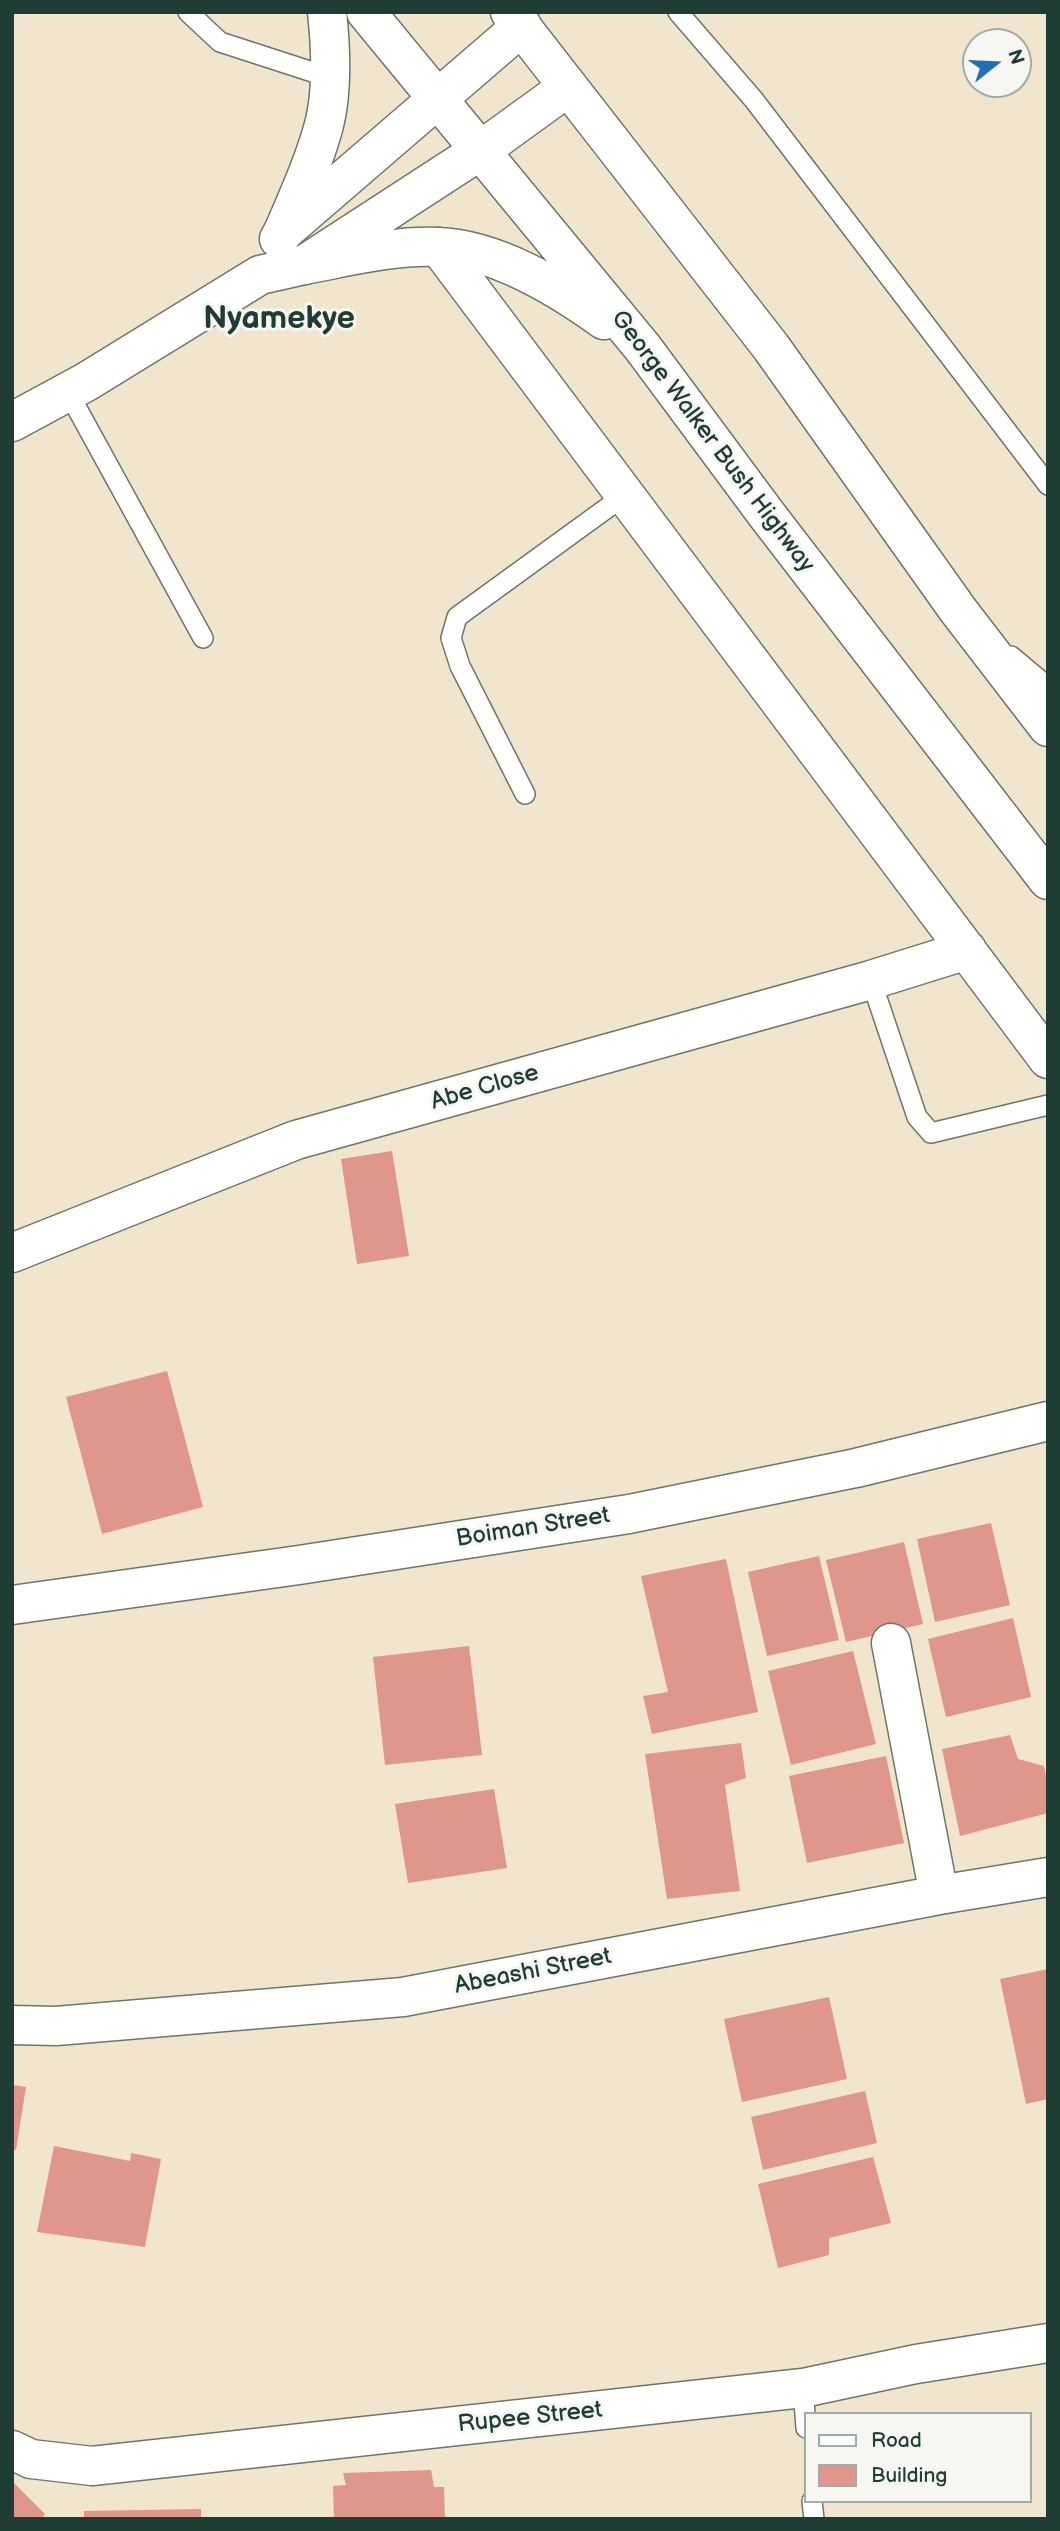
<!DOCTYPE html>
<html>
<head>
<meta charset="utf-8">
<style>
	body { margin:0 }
	#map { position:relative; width:1060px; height:2531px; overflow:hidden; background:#f2e5ce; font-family:"Balsamiq Sans",sans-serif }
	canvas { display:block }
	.frame { position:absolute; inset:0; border:14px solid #1f3d34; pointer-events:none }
	.legend { position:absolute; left:804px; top:2412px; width:228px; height:91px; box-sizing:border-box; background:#f6f6f2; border:2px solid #a0aca6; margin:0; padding:9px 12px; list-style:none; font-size:21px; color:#1f3d34 }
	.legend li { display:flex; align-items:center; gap:14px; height:35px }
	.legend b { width:35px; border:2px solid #a0aca6 }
	.north { position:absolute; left:962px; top:28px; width:70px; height:70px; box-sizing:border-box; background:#f6f6f2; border:2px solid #a0aca6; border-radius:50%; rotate:72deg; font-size:19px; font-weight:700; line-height:28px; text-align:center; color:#1f3d34 }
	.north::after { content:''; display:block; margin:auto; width:24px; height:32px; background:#1f6fb2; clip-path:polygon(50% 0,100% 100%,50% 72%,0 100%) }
</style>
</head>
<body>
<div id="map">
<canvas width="1060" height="2531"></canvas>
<div class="frame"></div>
<ul class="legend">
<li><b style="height:9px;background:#fff"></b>Road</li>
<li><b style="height:19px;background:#df968b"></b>Building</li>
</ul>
<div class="north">N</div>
</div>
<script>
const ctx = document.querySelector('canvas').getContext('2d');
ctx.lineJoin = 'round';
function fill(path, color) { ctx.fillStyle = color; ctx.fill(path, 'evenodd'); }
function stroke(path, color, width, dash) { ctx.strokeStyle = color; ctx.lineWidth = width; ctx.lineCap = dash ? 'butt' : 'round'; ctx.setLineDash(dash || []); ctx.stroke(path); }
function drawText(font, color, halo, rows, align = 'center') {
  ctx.font = font + ' "Balsamiq Sans",sans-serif'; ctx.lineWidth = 6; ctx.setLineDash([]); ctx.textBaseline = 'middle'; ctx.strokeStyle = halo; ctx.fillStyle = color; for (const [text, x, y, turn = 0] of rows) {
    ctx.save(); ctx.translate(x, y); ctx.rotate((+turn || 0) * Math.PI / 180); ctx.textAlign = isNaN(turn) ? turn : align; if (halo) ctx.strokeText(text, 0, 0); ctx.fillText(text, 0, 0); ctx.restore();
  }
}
fill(new Path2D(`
	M392 1151 409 1256 357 1264 341 1159Z
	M167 1371 203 1507 102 1534 66 1397Z
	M991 1523 1010 1605 935 1622 917 1539Z
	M904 1542 923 1624 846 1642 826 1560Z
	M819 1556 839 1640 767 1656 748 1572Z
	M726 1559 758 1712 652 1734 643 1696 668 1692 641 1576Z
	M1013 1618 1031 1697 946 1717 928 1639Z
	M469 1646 482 1755 385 1765 373 1657Z
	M853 1651 876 1744 791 1765 768 1671Z
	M1010 1735 1018 1759 1044 1766 1048 1786V1813L960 1836 942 1749Z
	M741 1743 746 1778 725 1785 740 1891 667 1899 645 1754Z
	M886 1756 904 1843 807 1863 789 1776Z
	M494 1789 507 1868 408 1883 395 1804Z
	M1048 1969V2099L1026 2104 1000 1979Z
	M829 1997 847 2079 742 2102 724 2019Z
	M12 2085 26 2087 16 2150 12 2149Z
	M865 2091 877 2143 763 2170 751 2117Z
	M54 2146 130 2161 131 2153 161 2159 145 2247 37 2232Z
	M873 2157 891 2223 829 2238V2255L778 2268 758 2184Z
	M431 2470 434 2487H444L445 2519H334L333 2486 346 2485 343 2473Z
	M12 2481 45 2514 41 2519H12Z
	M201 2509V2519H84V2511Z`), '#df968b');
const lane = new Path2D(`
	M188 12 220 42 331 78
	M678 12 754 100 1048 485
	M68 392 203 638
	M1011 656 1048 687
	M525 794 460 666 451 638 457 617 625 495
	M871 980 917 1117 931 1133 1048 1105
	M803 2388 806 2428
	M812 2501 814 2519`);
const street = new Path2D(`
	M439 247 1048 1059
	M12 1253 296 1140 871 980 967 950
	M12 1605 299 1565 629 1514 856 1468 1048 1421
	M891 1643 939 1895
	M12 2025 56 2026 403 1997 939 1895 1048 1877
	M12 2450 31 2459 92 2466 803 2388 916 2364 1048 2343`);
const secondary = new Path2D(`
	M279 239 283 232 522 26
	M12 422 86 382 260 275 304 265 481 150 568 87`);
const highway = new Path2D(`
	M366 12 643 348 767 515 1048 880
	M510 12 771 347 958 610 1048 727
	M283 232C298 197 314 162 324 125 333 90 331 49 327 12
	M304 265C348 257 393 245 438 247 496 249 558 287 604 320`);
stroke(lane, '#69786a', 22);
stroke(street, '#69786a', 41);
stroke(secondary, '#69786a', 41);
stroke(highway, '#69786a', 41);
stroke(lane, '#fff', 19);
stroke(street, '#fff', 38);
stroke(secondary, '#fff', 38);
stroke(highway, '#fff', 38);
drawText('24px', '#1f3d34', '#f6f6f2', [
	["George Walker Bush Highway",712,442,53],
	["Abe Close",485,1088,-16],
	["Boiman Street",533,1528,-9],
	["Abeashi Street",533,1972,-11],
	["Rupee Street",530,2418,-6]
]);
drawText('bold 32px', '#1f3d34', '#f6f6f2', [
	["Nyamekye",279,320]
]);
</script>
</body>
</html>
